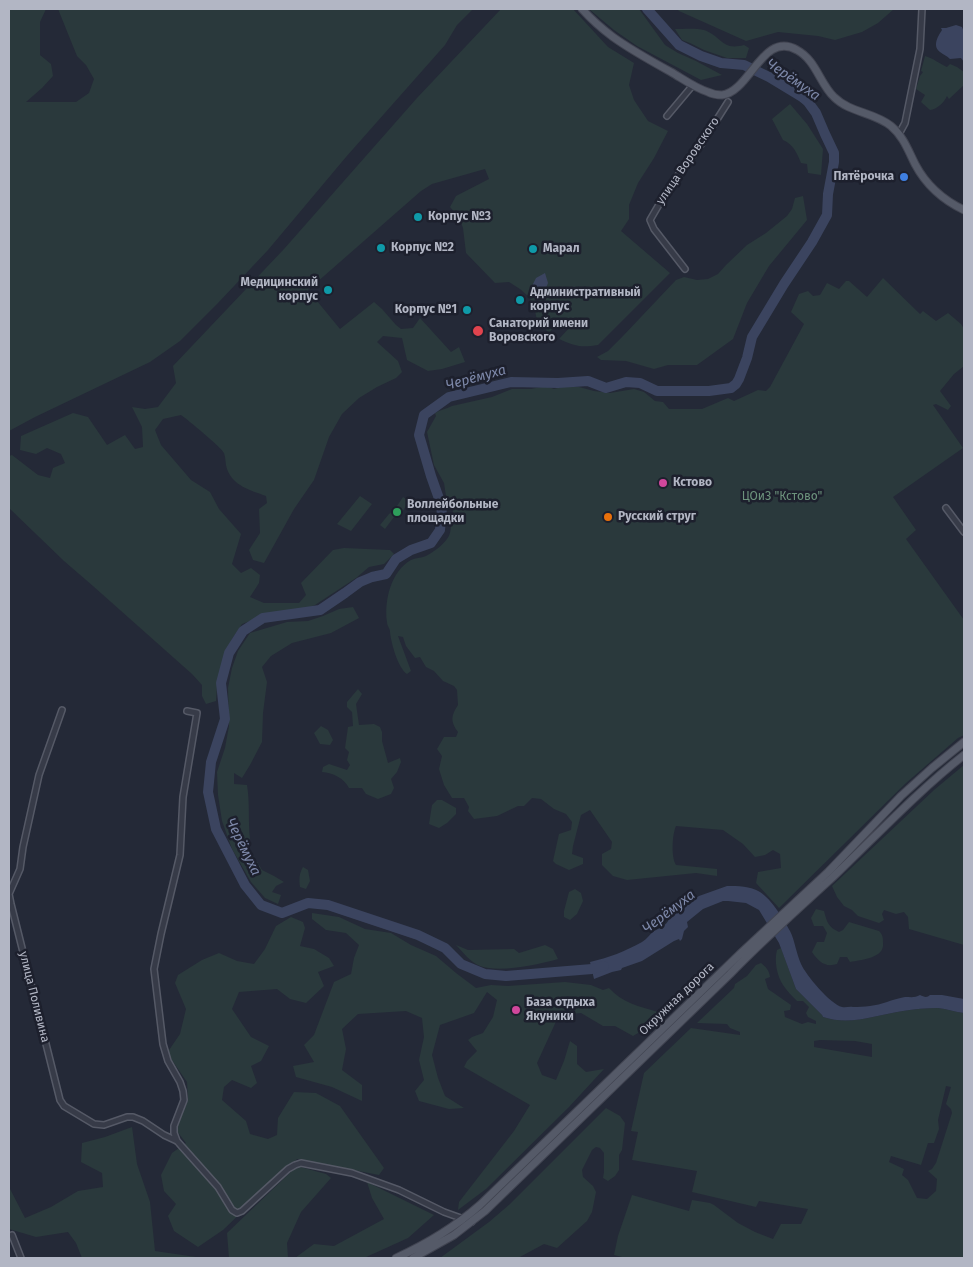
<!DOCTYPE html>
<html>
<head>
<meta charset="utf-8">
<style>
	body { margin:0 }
	#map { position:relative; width:973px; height:1267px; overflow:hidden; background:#242937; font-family:"Fira Sans",sans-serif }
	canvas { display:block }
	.frame { position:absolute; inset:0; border:10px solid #b2b6c4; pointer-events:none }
</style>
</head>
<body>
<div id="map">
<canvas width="973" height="1267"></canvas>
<div class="frame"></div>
</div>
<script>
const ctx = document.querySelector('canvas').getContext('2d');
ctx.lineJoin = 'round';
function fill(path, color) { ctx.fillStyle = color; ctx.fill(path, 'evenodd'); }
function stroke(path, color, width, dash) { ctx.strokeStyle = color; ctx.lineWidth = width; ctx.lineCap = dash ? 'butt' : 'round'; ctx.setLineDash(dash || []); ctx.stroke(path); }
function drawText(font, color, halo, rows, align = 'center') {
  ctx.font = font + ' "Fira Sans",sans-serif'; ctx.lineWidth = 5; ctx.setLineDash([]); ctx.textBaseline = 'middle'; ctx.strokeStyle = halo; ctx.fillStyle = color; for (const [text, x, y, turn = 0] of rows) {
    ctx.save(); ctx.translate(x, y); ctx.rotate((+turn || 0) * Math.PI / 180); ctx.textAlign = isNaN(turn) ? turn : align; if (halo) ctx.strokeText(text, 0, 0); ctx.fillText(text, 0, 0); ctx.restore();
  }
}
fill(new Path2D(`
	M9 9H46L40 22V55L51 64 53 76 42 88 26 102H76L89 93 94 79 86 65 77 56 58 9H473L457 25 445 45 346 157 268 250 218 303 180 341 150 362 35 417 9 431Z
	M501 9H573L608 47 634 63 629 85 634 100 648 121 668 131 654 158 638 183 629 205V219L621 231 670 273 598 345C581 348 575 346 559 339L570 327 560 319 549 333 537 321 534 305 529 297 520 289 509 282 495 283 466 253 463 228 459 217 450 207 456 196 489 179 485 169 432 184 421 191 308 290 340 329 374 302 382 309 396 325 401 329 413 328 420 318 451 352 459 347 465 362 442 369 428 371 407 360 402 338 383 336 377 342 398 361 402 372 396 378 377 387 359 398 342 414 329 437 314 480 294 509 264 563 253 560 249 550 260 533 259 509 267 503 266 496C250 490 233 486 227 469 225 464 226 458 224 453 221 447 188 420 181 415L163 419 155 430 161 445 191 480 210 492 219 509 241 534 232 564 241 573 251 568 260 575 259 583 250 597 264 603H299L306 595 301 583 333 550 344 548 390 550 394 554 384 564 369 567 356 578 315 605 304 610 266 615 242 624 232 639 228 652 221 668 217 687 216 701 206 704 202 696V685L192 674 93 586 64 561 9 508V456L12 455 38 475 50 478 53 468 65 463 61 454 47 448 36 454 20 450 21 436 73 413 88 417 107 445 125 435 135 449 143 447 142 427 132 407 145 409 158 407 176 383 173 366 284 249 417 98Z
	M589 9H639L665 45 678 53 696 61 722 75 701 80 637 46 614 30Z
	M677 9H894L878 23 862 32 835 40 818 36 778 32 746 41 679 11Z
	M675 29C683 29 697 28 704 30 722 36 721 51 744 45L749 48 746 58H727L704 50 690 43 682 40Z
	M925 56C933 58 940 64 947 67L950 64 957 67 964 72V85L949 99 947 96C944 103 937 109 930 110L921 102 925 95 916 89 920 76 923 72 921 71Z
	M790 104 807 124 823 149 821 175 808 173 807 164 801 163C797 153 793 144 783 140L772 119Z
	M803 196 807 220 769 266 747 303 733 339 697 365H668L654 369 626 361 601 360 597 357 608 351 623 336 676 280 684 277 697 280 708 279 718 274 726 265 747 245 766 233 787 216 792 209 795 198Z
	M883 278 920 314 923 311 936 321 948 313 961 324 964 329V366L954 374 940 391 951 406 948 410 936 404 933 405 963 448 893 497 916 530 906 539 964 620V735L958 738 906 783 779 908 756 883 758 872 781 868 780 854 773 850 765 855 755 857 743 844 723 830 676 826C672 835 671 857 676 865L717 869V876L696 873 627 880 613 876 602 865V854L611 849 612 842 590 810 581 815 573 846 572 854 583 858V864L569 870 556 864 553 861 559 834 571 830 572 822 566 814 554 809 541 799 532 798 524 806H518L497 816 474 819 468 811 469 807 464 798H452L444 785 439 769 442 756 437 749 444 737H456L458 732C450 721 451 716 458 705L457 690 454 686 443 681 434 671 426 667 420 657 415 658 406 646 403 637 398 636 411 671 407 674C398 668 391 643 390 632 390 628 387 626 387 622 384 601 391 571 411 560 415 558 421 558 426 556 433 552 442 546 447 539 453 532 449 522 454 515L450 503 446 496 444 483 434 465 427 432 436 416 435 413C440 410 446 409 452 406L492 397 512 389H531L546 386 554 389 561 387H579L594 391 610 393 634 389 644 392 655 401 663 402 669 409H702L728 398 734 401 758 390 766 391 770 387 804 324 791 312 799 294 808 291 813 296 820 295 827 283 839 289 846 281H849L867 297Z
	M360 496 372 504 351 531 337 524Z
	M403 497 409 501 401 514 394 517 385 529 380 525 389 514 395 509Z
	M353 607 359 618 331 633 292 643 271 656 262 667 267 682 263 713 262 742 250 765 242 778 234 773V784L247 785C250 803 248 821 250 839L244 847 253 855 262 870 274 876 284 882 276 886 272 892 281 895 278 904 265 898 251 882 232 849 222 821 218 795 217 772 225 748 229 726 228 688 232 668 238 651 250 633 287 622 308 621 323 616 339 609Z
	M358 689 362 694 356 704 359 725 374 724 380 727 382 732V741L388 763 400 758 401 762 397 772 391 779 394 788 391 794 378 799 366 794 362 788H349C344 778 333 773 322 772L323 767 329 764 347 770 350 765 347 760 349 752 345 748 348 727 353 726 352 712 347 707V702Z
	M321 726 328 730 333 740 330 745 320 744 314 733Z
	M964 765V945L909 929 908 917 904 912 896 914 884 910 882 914 884 920 879 923 858 916 852 910 844 906 837 897 832 886 934 790Z
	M437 800H442L456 808V814L447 823 439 828 429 824 432 805Z
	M303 867 308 870 310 881 306 889 300 887C299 879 299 874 303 867Z
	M575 889 581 893 583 901 577 914 570 920 564 917V911L569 892Z
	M816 909 824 911C827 922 828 927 839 932L843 930 849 922 879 931C883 935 883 938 883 943 885 958 861 960 850 962L847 957H840L837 964C825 968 818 961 812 952L817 942H824L827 933 823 926H814L811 918Z
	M312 913 339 917 365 929 391 933 411 945 436 956 456 973 476 988 491 985 508 986 565 982 591 985 603 990 609 988C621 1002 640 1007 658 1012L657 1022 633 1036 615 1026H603L581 1013 559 1015 537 1063 542 1075 556 1080 564 1061 570 1041 577 1046V1064L586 1072 604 1069 569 1107 486 1189 458 1210 459 1202 514 1131 530 1105 464 1067 467 1061 477 1051 468 1040 472 1037 483 1033 493 1017 497 1000 487 992 474 1013 440 1025 432 1055 438 1078 445 1096 464 1108 449 1109 419 1101 415 1091 424 1080 419 1060 424 1037 422 1018 406 1011 358 1014 342 1029 346 1049 342 1070 362 1085V1101L332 1087 296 1077 293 1066 314 1062 304 1045 314 1035 334 982 351 974 354 958 359 945 346 933 326 930 312 919Z
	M291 917 303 922 305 928 300 946 314 949 329 958 334 966 318 972 324 986 306 1003 290 999 277 989 239 992 232 1009 251 1037 269 1046 261 1061 251 1066 257 1083 251 1088 232 1080 224 1087 222 1100 246 1121 250 1134 268 1139 277 1135 278 1118 294 1092 316 1093 340 1106 384 1168 379 1175 297 1159 223 1230 198 1247 174 1231 168 1216 176 1204 164 1191 161 1175 172 1153 186 1143 176 1130 188 1099 187 1082 167 1053 180 1034 186 1009 175 983 178 975 202 960 219 953 237 961 254 964 265 949 276 926Z
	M456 945 468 950 514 949 519 953 545 945 553 949 558 959C537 965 499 973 480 966 470 962 463 952 456 945Z
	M781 948 796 989 822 1015 823 1017C850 1026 876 1015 903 1011 914 1009 927 1008 938 1008 947 1009 955 1012 964 1013V1258H626L614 1255 618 1236 632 1195 689 1211 692 1200 710 1203 714 1205 738 1223 755 1232 773 1239 781 1224H801L808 1209 759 1201 756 1207 692 1192 697 1171 632 1160 638 1132 631 1131 644 1073 691 1028 740 1035V1032L730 1028 727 1024 697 1023 734 988 735 984 747 976 756 965 761 963C766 967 769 970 770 977L765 979 768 989 791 1005 790 1010 784 1011 785 1017 802 1024 808 1022 816 1024V1021L808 1017 806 1013 809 1007 803 1001H797C792 996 787 991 783 985 777 976 774 961 777 950ZM820 1040 855 1041 872 1044V1057L814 1047V1041ZM946 1086 951 1087 946 1104 951 1109 952 1113 936 1163 932 1169 928 1171 937 1179 936 1191 927 1199 917 1198 908 1180 902 1175 904 1169 889 1162 891 1156 921 1165 928 1143H934L939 1129 938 1120Z
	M727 971 728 972 493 1199V1197Z
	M606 1108 620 1116 625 1123 622 1150 619 1155V1170L615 1176 608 1181 603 1178 604 1172V1153L600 1148 596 1147 592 1150 582 1170 583 1177 593 1186 596 1192 592 1212 587 1221 557 1248 544 1244 518 1258H440L489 1222 510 1204Z
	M132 1127 137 1164 150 1202 155 1251 203 1258H82L76 1243 68 1232 36 1237 9 1229V1187L25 1218 51 1207 78 1191 103 1187 102 1173 81 1162 82 1143 105 1137Z
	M297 1166 326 1174 331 1178 301 1212 287 1243 288 1258H229L227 1233Z
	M367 1182 434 1215 408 1238 364 1258H295L314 1244 334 1246 384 1219 372 1198Z`), '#2a393c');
fill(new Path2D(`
	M956 25 962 27 964 32V62L961 58 950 59C947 56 944 55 940 52 932 46 938 36 942 30L941 28H946Z
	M545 273 548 283 541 300 534 296 531 288 536 278Z
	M727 886C738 886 750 886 760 892 771 899 784 919 790 931 795 941 796 953 801 964 806 975 830 1004 842 1007 846 1008 849 1006 853 1007 864 1007 876 1006 887 1002 892 1000 899 998 905 997 911 997 915 998 920 995 924 997 927 998 930 995H942L964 999V1013C955 1012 947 1009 938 1008 927 1008 914 1009 903 1011 876 1015 850 1026 823 1017L822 1015 796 989 779 943 759 910 746 903 728 901H723L703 909 687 922 688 927 684 931 682 939 680 941 679 939 674 941 642 961 622 968 621 970 612 972 594 979 590 962C608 958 626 951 642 942 647 939 650 934 654 931 660 928 666 926 669 919L668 916 671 913 699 896Z`), '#3b445f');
stroke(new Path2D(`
	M604 966 592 969 506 976 485 974 461 964 445 948 418 935 328 905 308 903 282 913 261 905 245 885 216 829 208 792 211 762 225 719 221 683 229 653 243 631 263 618 320 610 345 593 360 582 372 577 386 574 396 559 411 550 431 543 440 530 442 507 431 476 419 435 424 415 449 397 511 382 558 383 588 381 606 388 626 382 640 383 657 391H709L731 388 736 384 739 379 747 358 752 337 784 284 812 242 827 215 828 194 834 162V153L825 134 816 113 808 102 802 97 769 77 744 65 721 63 701 56 679 45 647 9`), '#3b445f', 10);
const minor = new Path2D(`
	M667 116 693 85
	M899 134 905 123 920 49 922 9
	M685 269 654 229 650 220 668 189 702 143 728 102
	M946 508 964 532
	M62 710 39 775 23 847 20 869 9 894 11 904 60 1100 64 1106 94 1124 104 1125 127 1117H133L143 1121 164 1135 177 1141 218 1187 232 1210 237 1213 242 1211 288 1169 295 1165 301 1163 352 1173 399 1190 444 1212 472 1222
	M177 1141 174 1133V1126L184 1100 183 1091 180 1082 168 1061 163 1044 154 969 161 934 180 855 183 797 197 713 187 711
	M12 1235 21 1258`);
const major = new Path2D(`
	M582 9C591 19 601 28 613 37 631 50 651 61 671 72 683 79 695 88 708 92 712 94 718 95 722 95 750 92 763 30 797 50 816 60 820 84 834 97 850 113 874 112 891 126 903 136 908 150 915 164 926 185 943 200 964 210
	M396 1258C427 1244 455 1227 480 1205L742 952 828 872 901 796 932 768 964 742
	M413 1258 454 1235 485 1211 730 974C763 940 798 909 833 877 876 836 917 792 964 755`);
stroke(minor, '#555966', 8);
stroke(major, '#414451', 9);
stroke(minor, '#373b48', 5);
stroke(major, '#555a68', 7);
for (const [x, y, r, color] of [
	[904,177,5,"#3f7fe0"],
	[418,217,5,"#0f9aa8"],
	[381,248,5,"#0f9aa8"],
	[533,249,5,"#0f9aa8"],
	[328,290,5,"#0f9aa8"],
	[520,300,5,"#0f9aa8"],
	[467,310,5,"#0f9aa8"],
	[478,331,6,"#e0444e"],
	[663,483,5,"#d1479c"],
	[397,512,5,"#2e9e5b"],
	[608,517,5,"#e8710a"],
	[516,1010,5,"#d1479c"]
]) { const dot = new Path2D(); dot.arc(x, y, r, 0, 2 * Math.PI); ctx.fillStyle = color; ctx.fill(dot); stroke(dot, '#1d202d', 2); }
drawText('12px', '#b2b6c4', '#1d202d', [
	["улица Воровского",688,161,-56],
	["улица Поливина",34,997,76],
	["Окружная дорога",677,999,-44]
]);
drawText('bold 12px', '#b2b6c4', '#1d202d', [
	["Пятёрочка",894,177,"right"],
	["Корпус №3",428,217],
	["Корпус №2",391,248],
	["Марал",543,249],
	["Медицинский",318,283,"right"],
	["корпус",318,297,"right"],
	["Административный",530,293],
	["корпус",530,307],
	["Корпус №1",457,310,"right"],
	["Санаторий имени",489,324],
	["Воровского",489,338],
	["Кстово",673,483],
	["Воллейбольные",407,505],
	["площадки",407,519],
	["Русский струг",618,517],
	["База отдыха",526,1003],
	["Якуники",526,1017]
], 'left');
drawText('12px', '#6c927c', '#1d202d', [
	["ЦОиЗ \"Кстово\"",782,497]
]);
drawText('italic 14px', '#7d88a9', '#1d202d', [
	["Черёмуха",793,80,35],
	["Черёмуха",476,378,-15],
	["Черёмуха",243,847,64],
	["Черёмуха",669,912,-37]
]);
</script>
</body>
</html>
